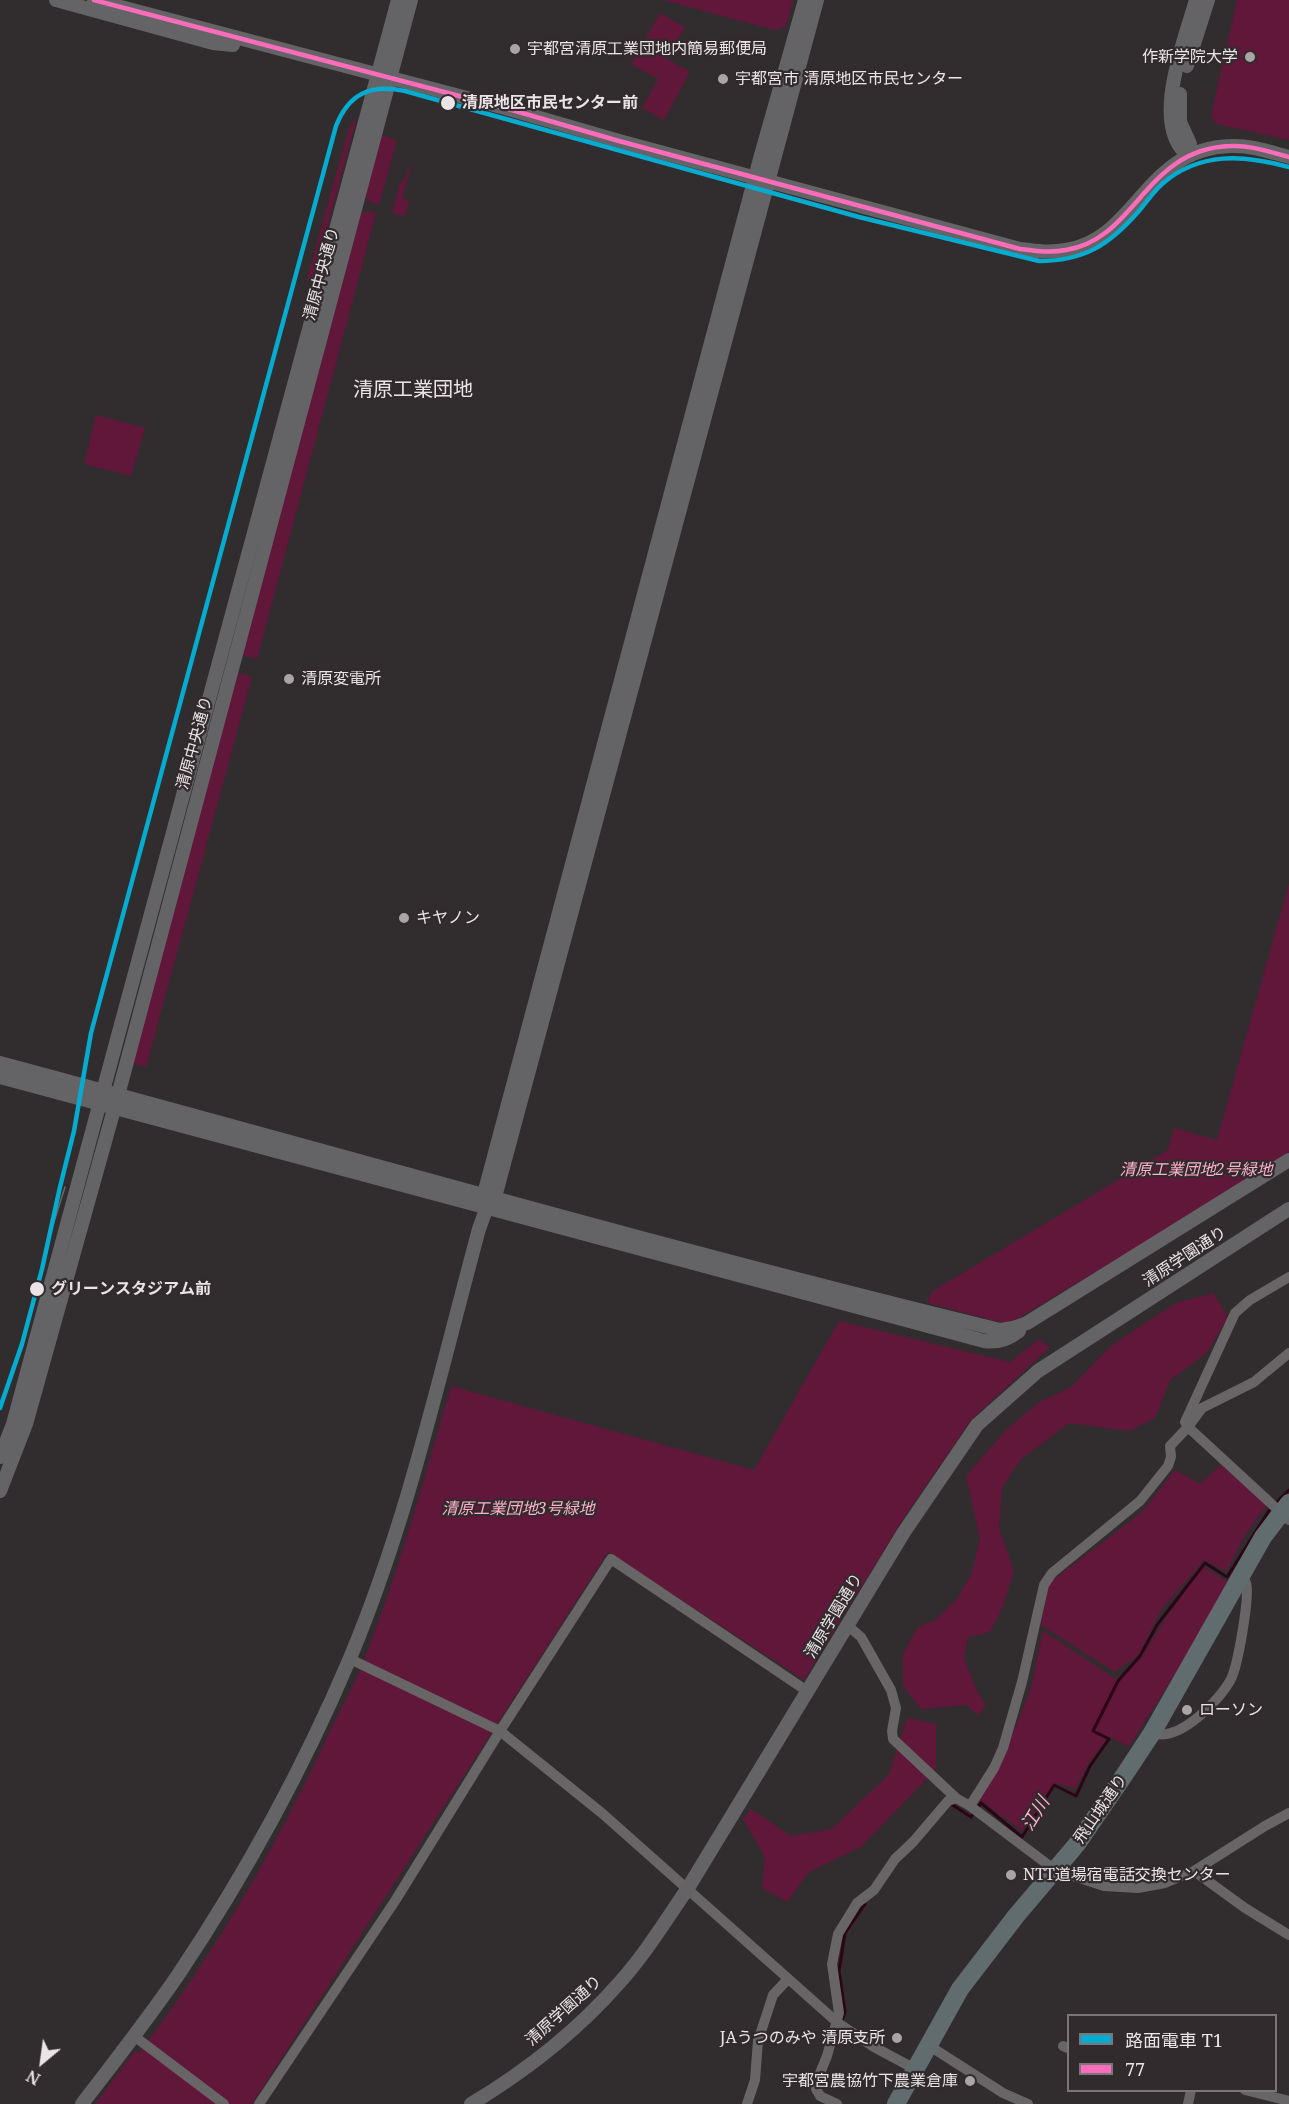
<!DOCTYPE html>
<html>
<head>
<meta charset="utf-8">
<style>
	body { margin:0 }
	#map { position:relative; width:1289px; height:2104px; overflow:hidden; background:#312c2e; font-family:"Noto Serif","Noto Sans JP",serif }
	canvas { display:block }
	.legend { position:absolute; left:1067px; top:2014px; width:210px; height:78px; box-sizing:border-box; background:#322b2d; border:2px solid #7c7577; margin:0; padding:8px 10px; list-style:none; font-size:18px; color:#eae4e6 }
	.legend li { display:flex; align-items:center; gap:12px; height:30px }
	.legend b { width:30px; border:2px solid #7c7577 }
	.north { position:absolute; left:12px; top:2032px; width:60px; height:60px; -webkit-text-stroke:4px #322b2d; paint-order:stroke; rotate:209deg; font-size:16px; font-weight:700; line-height:24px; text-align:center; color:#eae4e6 }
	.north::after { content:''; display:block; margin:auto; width:21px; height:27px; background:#eae4e6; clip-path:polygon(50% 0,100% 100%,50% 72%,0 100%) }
</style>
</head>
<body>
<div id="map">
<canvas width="1289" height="2104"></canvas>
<ul class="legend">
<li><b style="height:8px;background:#06acd0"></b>路面電車 T1</li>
<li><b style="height:8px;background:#fb6dba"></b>77</li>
</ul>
<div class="north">N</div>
</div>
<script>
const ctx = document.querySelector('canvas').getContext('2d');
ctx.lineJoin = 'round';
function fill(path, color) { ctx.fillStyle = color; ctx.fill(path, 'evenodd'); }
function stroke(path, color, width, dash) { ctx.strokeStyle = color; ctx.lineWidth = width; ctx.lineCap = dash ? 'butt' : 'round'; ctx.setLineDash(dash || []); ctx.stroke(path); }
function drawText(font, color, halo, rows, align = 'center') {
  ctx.font = font + ' "Noto Serif","Noto Sans JP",serif'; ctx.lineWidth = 4.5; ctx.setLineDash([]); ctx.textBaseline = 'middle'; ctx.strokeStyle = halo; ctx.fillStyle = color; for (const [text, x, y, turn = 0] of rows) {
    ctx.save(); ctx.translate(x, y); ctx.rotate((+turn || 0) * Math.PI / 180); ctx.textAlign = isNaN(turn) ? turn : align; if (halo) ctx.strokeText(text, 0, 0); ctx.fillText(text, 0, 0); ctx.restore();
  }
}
fill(new Path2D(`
	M663 0H793L786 26 774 30Z
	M1237 0H1289V140L1216 124 1211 115Z
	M660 13 685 27 667 59 690 72 664 120 642 108 658 79 631 64Z
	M354 120 356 121 313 280 307 278 349 128Z
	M381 135 397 140 379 205 370 202 365 196Z
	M411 167 402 198 409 200 405 216 392 213 400 183 406 177 408 168Z
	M367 211 376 213 257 659 242 655 361 214Z
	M96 415 145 428 131 476 84 464Z
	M238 673 252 677 146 1067 132 1063Z
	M1289 883V1151L1280 1161 1010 1323H1004L927 1303 931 1292 1168 1150 1174 1128 1217 1140Z
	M1213 1293 1228 1317 1206 1354 1170 1380 1155 1418 1129 1431 1069 1423 1020 1460 1002 1488 999 1528 1014 1571 1003 1606 990 1632 968 1637 964 1658 976 1689 986 1706 978 1715 966 1705 921 1709 903 1686V1654L918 1627 935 1620 956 1600 971 1575 980 1539 966 1476 1005 1431 1039 1402 1070 1388 1112 1345 1176 1303Z
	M839 1321 1010 1362 1039 1339 1050 1347 971 1420 905 1516 804 1680 608 1552 252 2104H95L135 2051 139 2053C214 1955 277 1846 329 1733 342 1707 356 1682 366 1655 400 1568 425 1476 451 1386L754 1470Z
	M1221 1465 1267 1505 1247 1532 1226 1571 1204 1560 1161 1610 1139 1654 1115 1672 1041 1625 1049 1583 1141 1513 1175 1470 1200 1484Z
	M1203 1567 1228 1582 1199 1635 1129 1747 1109 1736 1089 1762 1075 1789 1057 1783 1023 1831 979 1799 1006 1751 1031 1688 1043 1631 1116 1679 1141 1658 1168 1615Z
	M907 1718 936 1724V1769L861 1847 809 1872 787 1902 762 1888 765 1857 743 1819 751 1809 791 1836 832 1829 889 1774Z`), '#61173a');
stroke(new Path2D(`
	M951 1804 971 1817 974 1813
	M978 1807 981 1803 1022 1837 1054 1785 1076 1796 1090 1766 1109 1739 1093 1731 1118 1681 1140 1656 1157 1625 1205 1563 1227 1577 1270 1509 1289 1490
	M842 2021 845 2012 839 1971 845 1933 865 1904`), '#2c0415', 3);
stroke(new Path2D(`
	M1289 1277 1250 1300 1235 1313 1185 1422 1188 1427 1289 1520
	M848 1626 861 1637 891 1690 896 1708 892 1731 893 1739 956 1798
	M350 1659 500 1731 603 1814 838 2023 874 2047 915 2069
	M1152 1733C1179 1743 1220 1700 1231 1679 1238 1665 1250 1596 1246 1583 1246 1581 1242 1576 1241 1575
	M970 1806 994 1768 1003 1748 1022 1682 1044 1585 1052 1573 1140 1501 1168 1466 1171 1457 1170 1446 1188 1427 1202 1408 1254 1382 1289 1353
	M1194 1871 1245 1908 1289 1935
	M134 2036 224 2104
	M928 2045 1003 2093 1028 2104
	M1063 2046 1068 2048
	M1245 2090 1289 2101
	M259 2104 395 1901 500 1731 611 1559 807 1691
	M747 2104 755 2080 758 2041 773 1995 788 1979
	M837 2104 820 2096 816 2089V2083L827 2056 839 2013 832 1964 838 1934 857 1903 874 1890 895 1859 913 1842 948 1801 956 1798 970 1806 1055 1870 1104 1886 1138 1888 1165 1883 1194 1871 1265 1826 1289 1813
	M1188 2104 1191 2090`), '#686566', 10);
stroke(new Path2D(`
	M56 0 213 43 233 45
	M94 0 505 108 619 141 1020 249C1036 251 1050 253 1066 250 1137 239 1145 148 1231 146 1250 145 1270 152 1289 157
	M1187 66 1208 0
	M1180 94V122L1190 144 1189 156
	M1189 156C1149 127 1185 39 1196 0
	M0 1063C333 1152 665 1249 1000 1330L1013 1328 1027 1323 1289 1160
	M0 1077 984 1341C997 1343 1009 1339 1019 1331
	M485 1202 484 1194 761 155 805 0
	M0 1457 13 1424 398 0
	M0 1491 26 1424 118 1095 411 0
	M82 2104C115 2061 148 2019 178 1975 245 1875 303 1769 350 1658 408 1520 440 1373 479 1229L487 1207 495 1197 817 0
	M471 2104C526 2071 578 2030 620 1982 646 1953 666 1920 688 1888L904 1532 977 1425 1038 1371 1289 1209`), '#646466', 14);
stroke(new Path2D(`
	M896 2104 960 1989 1016 1916 1077 1844 1125 1774 1152 1733 1263 1537 1289 1503`), '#616c6e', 18);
stroke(new Path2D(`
	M53 1225 65 1187`), '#6a6868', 1.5);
stroke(new Path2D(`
	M94 0 505 108 619 141 1020 249C1036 251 1050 253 1066 250 1137 239 1145 148 1231 146 1250 145 1270 152 1289 157`), '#fb6dba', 4.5);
stroke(new Path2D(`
	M0 1408 22 1344 42 1269 60 1187 74 1131 91 1033 336 126C349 93 371 84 405 91L859 217 1039 261C1084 261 1109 245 1138 212 1146 203 1153 192 1162 184 1200 151 1244 155 1289 167`), '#06acd0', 4.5);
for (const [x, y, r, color] of [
	[515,49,6,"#a9a4a6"],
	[1250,57,6,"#a9a4a6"],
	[723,79,6,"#a9a4a6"],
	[448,103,8,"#eae4e6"],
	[289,679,6,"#a9a4a6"],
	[404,918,6,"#a9a4a6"],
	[37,1289,8,"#eae4e6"],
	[1187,1710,6,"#a9a4a6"],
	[1011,1875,6,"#a9a4a6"],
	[897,2038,6,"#a9a4a6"],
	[970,2081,6,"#a9a4a6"]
]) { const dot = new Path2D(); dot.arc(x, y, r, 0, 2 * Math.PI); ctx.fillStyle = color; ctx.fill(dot); stroke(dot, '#322b2d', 2); }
drawText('16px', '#eae4e6', '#322b2d', [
	["宇都宮清原工業団地内簡易郵便局",527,49],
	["作新学院大学",1238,57,"right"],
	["宇都宮市 清原地区市民センター",735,79],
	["清原変電所",301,679],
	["キヤノン",416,918],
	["ローソン",1199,1710],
	["NTT道場宿電話交換センター",1023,1875],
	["JAうつのみや 清原支所",885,2038,"right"],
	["宇都宮農協竹下農業倉庫",958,2081,"right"]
], 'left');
drawText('bold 16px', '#eae4e6', '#322b2d', [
	["清原地区市民センター前",462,103],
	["グリーンスタジアム前",51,1289]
], 'left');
drawText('16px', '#eae4e6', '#322b2d', [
	["清原中央通り",322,274,-75],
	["清原中央通り",195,743,-75],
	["清原学園通り",1185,1257,-33],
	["清原学園通り",834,1616,-59],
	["飛山城通り",1101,1809,-55],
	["清原学園通り",564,2011,-42]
]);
drawText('italic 16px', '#feb1cc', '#322b2d', [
	["清原工業団地2号緑地",1196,1170],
	["清原工業団地3号緑地",518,1509]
]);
drawText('italic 18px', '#fcafca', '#322b2d', [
	["江川",1036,1814,-59]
]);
drawText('20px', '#eae4e6', '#322b2d', [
	["清原工業団地",413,390]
]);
</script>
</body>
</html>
